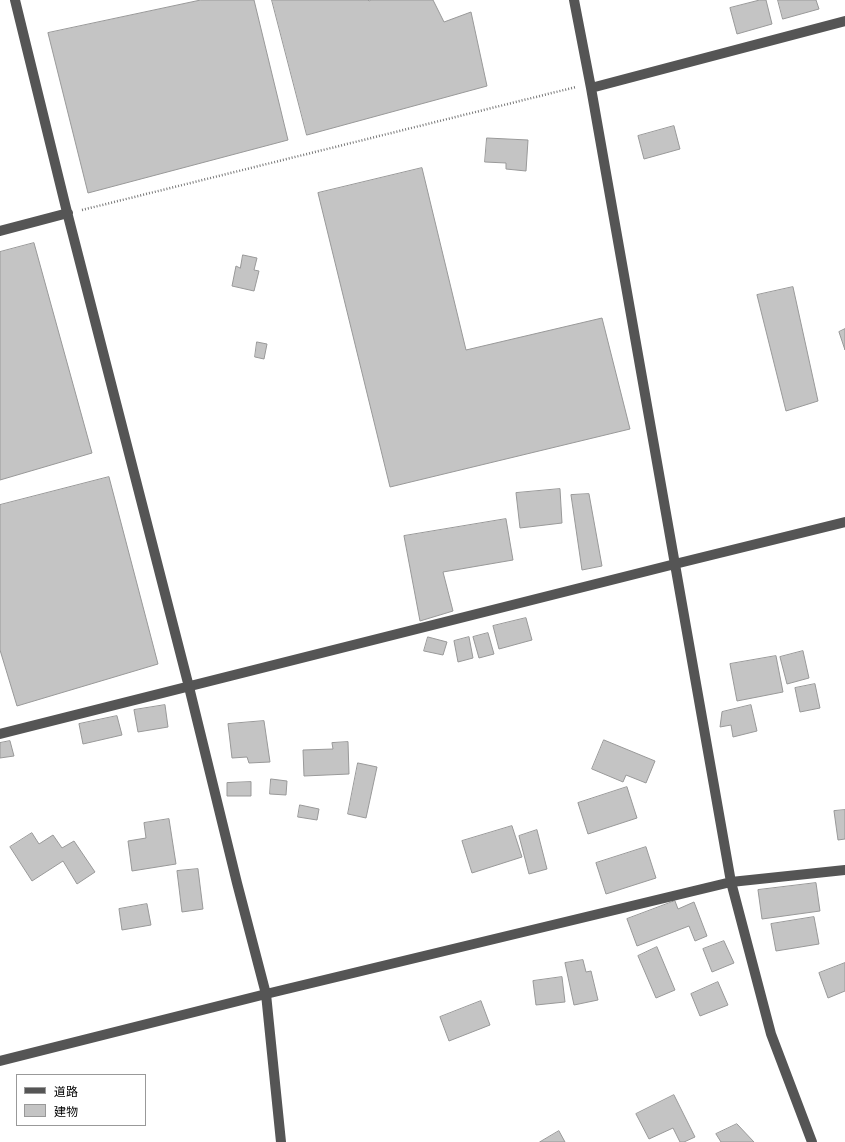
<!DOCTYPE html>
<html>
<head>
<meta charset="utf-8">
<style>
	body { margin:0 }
	#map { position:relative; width:845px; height:1142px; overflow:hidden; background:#fff; font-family:"Fira Sans","Noto Sans JP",sans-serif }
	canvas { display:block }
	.legend { position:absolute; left:16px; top:1074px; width:130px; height:52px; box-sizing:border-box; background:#fff; border:1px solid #999; margin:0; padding:5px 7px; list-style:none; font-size:12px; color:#000 }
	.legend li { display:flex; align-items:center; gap:8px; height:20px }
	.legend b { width:20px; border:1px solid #999 }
</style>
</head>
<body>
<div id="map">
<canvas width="845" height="1142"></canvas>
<ul class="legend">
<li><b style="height:5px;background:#555"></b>道路</li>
<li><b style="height:11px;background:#c4c4c4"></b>建物</li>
</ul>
</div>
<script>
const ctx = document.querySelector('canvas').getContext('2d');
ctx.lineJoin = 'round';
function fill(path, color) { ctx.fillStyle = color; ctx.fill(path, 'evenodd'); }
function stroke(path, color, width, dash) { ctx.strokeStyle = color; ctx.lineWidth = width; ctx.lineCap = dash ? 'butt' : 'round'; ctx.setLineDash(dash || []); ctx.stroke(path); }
const building = new Path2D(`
	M201 0H254L288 140 88 193 48 33Z
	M272 0H368L369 1 371 0H433L444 22 471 12 487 86 307 135Z
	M760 0H766L772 24 737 34 730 8Z
	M778 0H816L819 9 783 19Z
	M674 126 680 149 644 159 638 136Z
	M487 138 528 140 526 171 506 169V163L485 162Z
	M422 168 466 350 602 318 630 429 390 487 318 193Z
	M34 243 92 453 0 480V252Z
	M243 255 257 258 254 270 259 271 254 291 232 286 236 266 240 268Z
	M793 287 818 401 786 411 757 295Z
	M845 329V350L839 332Z
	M257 342 267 344 264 359 255 357Z
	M109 477 158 664 17 706 0 650V505Z
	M560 489 562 523 520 528 516 493Z
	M589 494 602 566 582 570 571 495Z
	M506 519 513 560 443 572 453 611 420 621 404 536Z
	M526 618 532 640 499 649 493 626Z
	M488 633 494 654 479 658 473 637Z
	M428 637 447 642 443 655 424 651Z
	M469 637 473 658 458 662 454 641Z
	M803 651 809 678 787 684 780 657Z
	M776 656 783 692 737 701 730 664Z
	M815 684 820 708 800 712 795 688Z
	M165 705 168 727 138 732 134 710Z
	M751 705 757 731 733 737 731 725 720 727 722 712Z
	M117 716 122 735 83 744 79 724Z
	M264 721 270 762 249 763 247 757 232 758 228 724Z
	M604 740 655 761 646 783 626 775 623 782 592 769Z
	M10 741 14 756 0 758V743Z
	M348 742 349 774 304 776 303 750 333 749 332 743Z
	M358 763 377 767 366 818 348 814Z
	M271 779 287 781 286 795 270 794Z
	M251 782V796H227V783Z
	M627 787 637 818 588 834 578 803Z
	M300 805 319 809 317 820 298 817Z
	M845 810V839L838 840 834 811Z
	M169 819 176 864 132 871 128 841 146 838 144 823Z
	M512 826 522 857 472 873 462 841Z
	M537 830 547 869 529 874 519 836Z
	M32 833 39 844 53 835 62 848 74 841 95 872 77 884 63 861 32 881 10 847Z
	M646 847 656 878 606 894 596 863Z
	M198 869 203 909 182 912 177 871Z
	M816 883 820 911 762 919 758 890Z
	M675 901 678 909 694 902 707 936 695 941 689 926 637 946 627 919Z
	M147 904 151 925 122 930 119 909Z
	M814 917 819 944 776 951 771 924Z
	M724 941 734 963 712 972 703 949Z
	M657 947 675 990 656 998 638 956Z
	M583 960 586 972 591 971 598 1000 574 1005 565 963Z
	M845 963V991L828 998 819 973Z
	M562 977 565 1002 536 1005 533 981Z
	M718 982 728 1005 700 1016 691 994Z
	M481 1001 490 1025 449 1041 440 1017Z
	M674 1095 695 1137 684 1142H680L673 1128 649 1139 636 1114Z
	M737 1124 754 1142H721L716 1134Z
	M559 1131 565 1142H540Z`);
fill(building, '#c4c4c4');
stroke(building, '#999', 1);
stroke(new Path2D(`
	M82 210 576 87`), '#777', 2.5, [1, 2]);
stroke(new Path2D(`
	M15 0 66 208 189 687 237 883 266 994 281 1142
	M574 0 591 88 731 882 771 1034 812 1142
	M591 88 845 21
	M0 231 68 213
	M0 734 675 564 845 522
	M0 1061 266 994 731 882 845 870`), '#555', 10);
</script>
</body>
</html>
